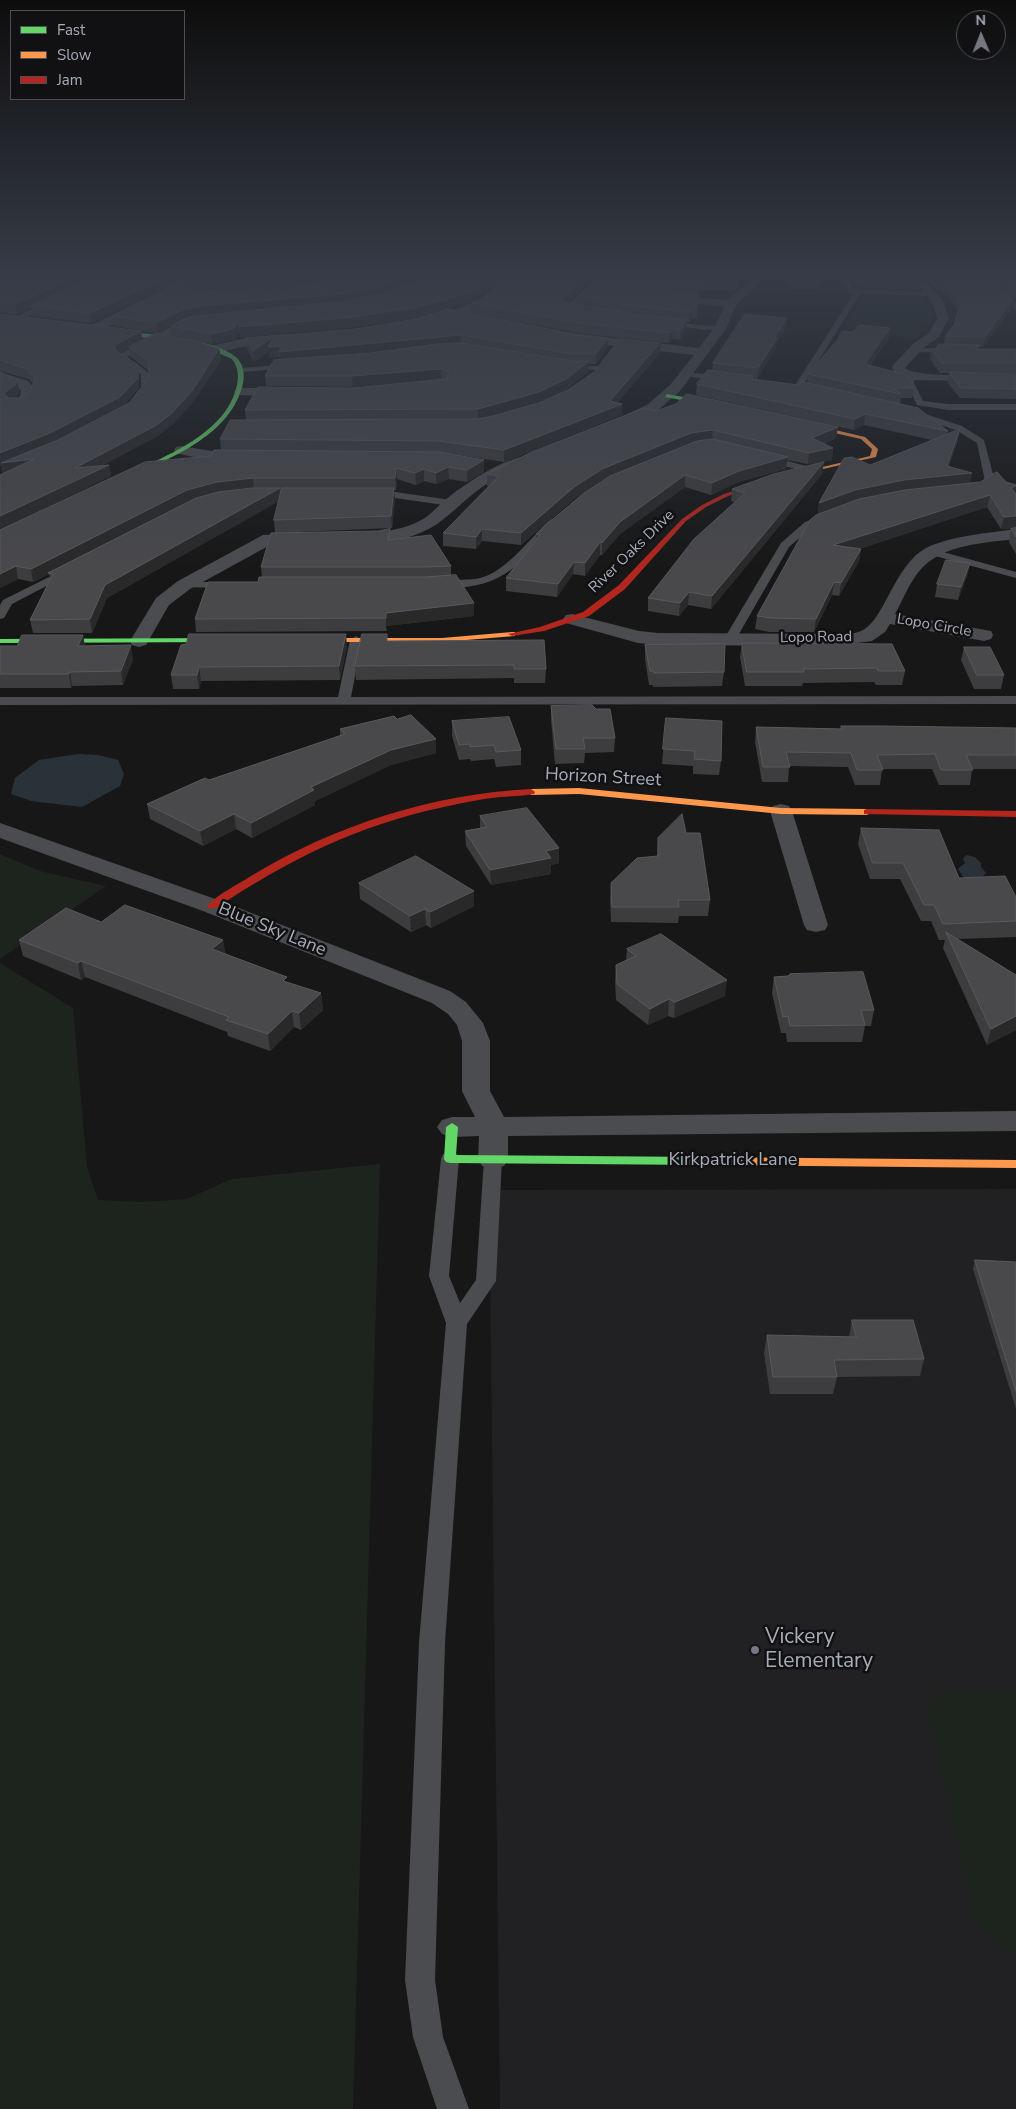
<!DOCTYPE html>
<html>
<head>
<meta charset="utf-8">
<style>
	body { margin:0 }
	#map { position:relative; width:1016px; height:2109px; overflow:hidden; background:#171717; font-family:"Nunito Sans",sans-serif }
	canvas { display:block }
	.legend { position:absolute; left:10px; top:10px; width:175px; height:90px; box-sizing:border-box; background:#111113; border:1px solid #4d4f55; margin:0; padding:6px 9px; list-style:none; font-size:15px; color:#a8adb8 }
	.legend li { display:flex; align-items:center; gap:10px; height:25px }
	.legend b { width:25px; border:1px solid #4d4f55 }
	.north { position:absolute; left:956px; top:10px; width:50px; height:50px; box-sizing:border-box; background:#111113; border:1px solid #4d4f55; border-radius:50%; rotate:359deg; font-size:14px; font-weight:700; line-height:20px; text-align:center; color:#a8adb8 }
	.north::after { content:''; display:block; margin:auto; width:18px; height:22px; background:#757880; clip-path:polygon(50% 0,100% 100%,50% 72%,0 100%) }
</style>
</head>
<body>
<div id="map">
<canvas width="1016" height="2109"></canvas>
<ul class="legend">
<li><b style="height:6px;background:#63d668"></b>Fast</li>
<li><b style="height:6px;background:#ff974d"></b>Slow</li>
<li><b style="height:6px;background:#b3261e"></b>Jam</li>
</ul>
<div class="north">N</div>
</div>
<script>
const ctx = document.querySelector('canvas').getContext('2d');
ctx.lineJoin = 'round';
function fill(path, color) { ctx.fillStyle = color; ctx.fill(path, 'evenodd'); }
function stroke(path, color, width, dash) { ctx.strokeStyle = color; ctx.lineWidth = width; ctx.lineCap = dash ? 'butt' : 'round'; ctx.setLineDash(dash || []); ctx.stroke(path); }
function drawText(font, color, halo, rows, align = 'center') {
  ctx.font = font + ' "Nunito Sans",sans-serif'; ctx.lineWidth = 5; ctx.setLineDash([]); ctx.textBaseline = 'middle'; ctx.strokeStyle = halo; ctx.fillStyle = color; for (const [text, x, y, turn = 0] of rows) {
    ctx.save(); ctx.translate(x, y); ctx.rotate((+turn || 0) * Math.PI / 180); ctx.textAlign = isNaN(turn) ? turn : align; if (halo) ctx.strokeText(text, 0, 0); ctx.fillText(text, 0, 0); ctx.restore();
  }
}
fill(new Path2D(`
	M1016 1189V2109H500L489 1190Z`), '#212123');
fill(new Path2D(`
	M922 295 935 316 917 339 844 329 863 296Z
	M0 854 40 871 106 886 0 959Z
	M0 963 73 1008 87 1167 98 1200 142 1202 187 1199 231 1179 380 1164 353 2109H0Z
	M942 1688H1016V1953H1001L976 1926 926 1706Z`), '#1d241e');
fill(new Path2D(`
	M78 754 98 755 118 760 124 774 120 786 82 807 31 801 11 794 15 778 39 760Z
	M967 855 975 857 981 863V867L986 873 980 879 964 878 958 869 965 863 963 858Z`), '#2a3239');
fill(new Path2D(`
	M839 276H846L854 289 930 292 934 294 930 296 860 294 802 387 795 389 794 387 854 293H849Z
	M981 276H988L1016 304V310Z
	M595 280 597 281V283L573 308 589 311V315L565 311V307Z
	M51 300 58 302 16 322 9 320Z
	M190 320 197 322 127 357 149 373V389L136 405H130L129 403 141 389V374L118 359V355L171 327Z
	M661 321 720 327 724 329 720 331 664 325H661Z
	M912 348 956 349 960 351 956 353 915 352H912Z
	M293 364 297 366 296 368 241 372 237 370 241 368Z
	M561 365 597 366 601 368 597 370 564 369 560 367Z
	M682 372 727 376 731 379 727 382 685 376 681 374Z
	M909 374 916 376 914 383 923 401 948 404H1016V410H948L917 405 906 383Z
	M910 409 962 426 984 440 995 482 993 484 977 491H971V487L985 481 977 443 956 430 907 414V410Z
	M764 455 814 468 816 470 811 473 761 460 759 458Z
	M370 492H395L451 500 456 503 451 506 395 498 366 497 365 495Z
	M827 514 831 515V519L813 526 789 547 736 639 730 643 726 642 724 639 781 543 805 522Z
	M554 519 558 520 559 522 558 524C520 559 510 586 453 588 446 588 437 590 431 585 438 578 469 581 480 578 506 572 531 537 550 520Z
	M932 549 1016 572V578L928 554 927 552 928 550Z
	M71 566 75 567 76 569 75 571 12 604 4 618 0 619V605L3 600Z
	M184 582H229L235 585 229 588 180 587 178 585Z
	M356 636 362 640 351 697 1016 696V704L0 705V697H338L350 640Z
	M450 1153 457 1154 459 1159 449 1276 460 1303 476 1280 484 1159 486 1154 493 1153 500 1154 502 1159 496 1281 467 1324 445 1643 435 1980 443 2037 469 2109H437L413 2037 405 1980 419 1643 446 1323 429 1276 441 1159 443 1154Z`), '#4b4c50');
fill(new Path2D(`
	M186 276H198C180 299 125 318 97 332L93 333 87 329 89 326 158 294Z
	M501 276H512C494 311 457 316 422 325L416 321 418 318C448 311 485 307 501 276Z
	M751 276H762L759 284 736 305 726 329 680 391 657 411 620 428H610L608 425 610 422 647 405 670 385 694 355 571 341 567 340 565 337 567 334 571 333 699 348 714 328 724 307 673 301 667 298 669 296 728 300 750 281Z
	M910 276H921L943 301 949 318 939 337 922 349 905 368C918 379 995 374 1016 374V382L912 380C903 378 897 376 892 368L893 365 914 343 930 332 937 318 932 302Z
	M285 334 291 338 289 341 242 347 215 353 209 349 211 346 242 339Z
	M0 372 28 381 35 389 31 401 20 407H10L8 404 20 396 21 390 0 380Z
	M241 388H292L299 392 292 396 236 395 234 392 236 389Z
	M181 446 218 452 254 453 256 456 254 459C230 465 199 459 176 453L174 450 176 447Z
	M521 457 526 458 528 461 526 464C514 470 500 476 488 483 469 495 454 512 437 524 414 540 374 547 347 541L345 537 347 533C357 531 367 533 378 532 393 531 412 526 425 518 432 513 438 506 445 500 465 484 496 463 521 457Z
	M1016 529V539C984 543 944 544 921 569 910 581 903 600 895 614L991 631 993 635 991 639 984 641 890 624 885 632 872 641 834 646 658 645 638 643 566 623 563 619 566 615 572 614 639 631 658 633 834 634C842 634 853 635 861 631 884 622 894 565 926 548 950 536 989 533 1016 529Z
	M305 533 311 534 313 538 311 542 272 544 190 589 169 605 146 645 139 647 132 645 130 641 156 598 178 581 263 535Z
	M781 804 789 806 792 811 828 925 825 930 816 932 807 930 804 925 770 811 773 806Z
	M0 823 221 901 450 991 466 1002 483 1023 490 1041V1091L504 1117 1016 1111V1131L508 1136V1159L504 1166 493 1169 482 1166 478 1159 479 1136 452 1137 442 1134 437 1127 442 1120 452 1117H475L462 1091V1041L457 1025 448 1014 432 1003 203 911 0 838Z`), '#4b4c50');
fill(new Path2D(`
	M103 330C135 333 213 336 237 358 243 364 245 374 243 383 232 434 173 457 130 477H126V475C166 456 227 433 237 385 239 375 238 367 232 359 188 337 148 340 101 332Z
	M667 394 717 403 720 405 717 407 665 397Z
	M228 638 229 640 225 642 0 643V639Z
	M452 1123 458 1127 456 1155 704 1157 708 1158 710 1161 708 1164 704 1165 450 1163 446 1162 444 1159 446 1127Z`), '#63d668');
fill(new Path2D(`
	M801 422 865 437 878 449 876 457 770 481V479L870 456 872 449 861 439 799 425Z
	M512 632H515V636L442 642H308L304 640 308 638H442Z
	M579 788 781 808 867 809 872 812 867 815 781 814 579 794 531 795 527 792 531 789Z
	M704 1157 1016 1160V1168L704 1165 700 1164 698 1161 700 1158Z`), '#ff974d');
fill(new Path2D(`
	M772 478 775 480 774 481 728 496 706 507 686 521 625 589 589 616 544 631 512 636 508 634 540 627 583 612 619 585 682 519 702 505 724 494Z
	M531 789 535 792 534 794C523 796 511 796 500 797 481 799 462 803 444 807 358 825 288 860 216 908H208L207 906C218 894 237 885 251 876 335 825 433 794 531 789Z
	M867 809 1016 811V817L864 814V810Z`), '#b3261e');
fill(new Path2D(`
	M0 276H334L307 285 412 284 419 282 424 276H499L489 291 466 303 415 318 355 327 241 337 239 332 234 339 212 344 172 336 171 326 183 319 157 333 114 326 112 316 233 291 260 290 186 288 185 282 181 280 91 323 33 316 31 307 17 314 0 313ZM303 286 289 289 265 290Z
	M602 276 738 280 737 290H698L697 318H692L689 322H686V329L680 340 672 339 669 343 584 334 471 313V303L487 296 499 288 589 281 567 303 577 305V297Z
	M785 276H839V279H824L816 289H792Z
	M848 276H917L921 280 919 290 856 287Z
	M923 276H990L1012 308 983 347H979L978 349H1016V373H970L1016 374V399L960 398 948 383 949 373H940L930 359 931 349H935L944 344 945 336 954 325 958 309 942 290H936Z
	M990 276H1016V300Z
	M0 314 141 331 142 341 219 349 221 360 193 402 172 425 156 437 103 465H109L111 476 14 523 211 456 221 450 220 439 246 420 245 410 353 388 443 379 353 387 266 386 265 376 280 360 279 357 269 358V351L254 362 247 348 246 338 355 329 416 319 607 348 596 364H589L588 372 567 389 546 400 568 390 660 343V353L617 403 622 404V415L504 462 439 452 484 472 467 482 449 479 436 484 424 481 416 485 397 479 396 490H394L395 500 392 528 275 533 274 520 279 501 107 598 92 633H33L30 620 50 581 49 574 33 582 18 579 0 588 3 473 1 466H0V372L17 380 19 391 18 395 14 398H19L30 392 33 384 29 379 0 371ZM129 348 131 357 149 371V378L129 403 123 406 139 388V375L138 365 120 353Z
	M787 318 786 328 776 344V348L757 379 753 378V379L799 385 807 383 808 374 889 338 870 365 913 388 912 398H901L900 404 948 431 947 434 958 440 949 466 971 483 1006 482 1016 485V528L1001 529 987 507 859 549H861L859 561 839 596 832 595 814 632H769L755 629 757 616 818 514 819 503 870 465 932 440 864 425 854 430 696 395 697 384 712 371 713 363Z
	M656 411 836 438 824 444 833 448 832 460 808 464 787 460 786 469 738 482 711 495 685 487 620 534 602 555H600L585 576 573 574 557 597 506 591V578L536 539V534L606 479 602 480 574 499 521 545 482 541 476 549 443 546V533L489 486H487V474Z
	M824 462 822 474 711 609 688 605 679 616 648 611V598L735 502 731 501 732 489Z
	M1016 528V554L1009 542 1011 529Z
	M390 540 451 566V575L474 616 386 626 387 631 196 632 195 619 258 582 262 577 261 567Z
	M970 563 967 576 958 600 935 597 937 584Z
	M83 635 85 646 133 659 123 685 72 686 71 688H0V646H17Z
	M387 641 546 669 545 683H514V678L356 680 355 666Z
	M742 643 905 671 902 685H876L874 682 803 683 802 686H745L740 657Z
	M181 645 347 647 340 680 201 681 199 689H173L171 675Z
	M645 645 724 672 722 686 653 687V685H649L645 659Z
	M964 647 1004 675 1001 689H974L961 660Z
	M551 706 615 738 614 752 585 753 584 763 555 764 551 720Z
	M666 718 721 761 719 775 693 774V766L662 764Z
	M452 721 521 750V765L496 767 494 759 471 761 470 759 459 760 452 736Z
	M841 726 1016 728V769H972L970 785H939L932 769H882L880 785H855L848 767 789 766 788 782H762L755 742 756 727 840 729Z
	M340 729 436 753 391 765 315 801V805L252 838 236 829 203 846 150 819 147 804 209 780 340 736Z
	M480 816 559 848V863L551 865V874L491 885 466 846 465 831 480 828Z
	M861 828 959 878 1016 897V937L958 939 1016 975V1030L987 1045 943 948 945 940H939L931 921H921L900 879H870L858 844Z
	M686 833 710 900 708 916H679L678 923 611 922 610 899 611 883 657 856 658 838Z
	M359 883 474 906 431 928 426 925 411 932 360 899Z
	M101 922 223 940 225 954 287 982 321 993 323 1010 301 1030 294 1027 270 1051 228 1036 227 1032 85 977 81 980 23 956 19 940Z
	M627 949 725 996 674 1018 668 1016 648 1025 616 1000 615 981 616 965 626 960Z
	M774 977 874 1010 871 1026H865L862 1042H787L786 1033H781L772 993Z
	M975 1260 1016 1262V1409L973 1269Z
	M852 1320 924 1359 920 1376 837 1377 833 1394H770L764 1353 767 1335 849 1337Z`), '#3d3d3f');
fill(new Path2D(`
	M0 276H15L0 283Z
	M77 276H98L31 306V307L17 314 15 304Z
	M169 276H181V280L91 323 90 313Z
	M306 276H334L305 286 262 290 261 281Z
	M408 276H420L412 284 376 296 344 303 183 319 157 333 156 323 182 310Z
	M493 276H499L489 291 466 303 415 318 355 327 241 337 240 327Z
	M584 276H599L589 281 563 308V298Z
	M820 276H824V279L816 289 817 280Z
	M1013 299 1012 308 983 347 985 337Z
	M692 308V318L689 322 690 312Z
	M787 318 786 328 776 344V348L757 379 758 368 775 337Z
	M686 319V329L680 340 681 330Z
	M238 322 239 332 234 339 212 344 211 334Z
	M890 328 889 338 863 374 865 364Z
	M673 329 672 339 669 343 670 333Z
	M141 331 142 341 116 355 115 345Z
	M461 335V345L280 362 279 357 269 358V351L254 362 253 351 274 336Z
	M608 338 607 348 596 364V354Z
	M660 343V353L613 407 622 404V415L504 462V450L610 401Z
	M219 349 221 360 193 402 172 425 156 437 77 479 75 468Z
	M589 361 588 372 567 389 539 403 478 420V409Z
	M138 365 139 375V388L122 408 34 459 3 475 1 466H0V453Z
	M441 369V379L353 387 352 376Z
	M17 380 19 391 18 395 6 404 4 393Z
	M865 414 864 425 854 430 855 419Z
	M838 427 836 438 810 450 812 438Z
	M960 429 958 440 946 476 972 473 970 485 818 515 819 503 855 490 947 466Z
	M713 430 712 441 690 444 602 480 574 499 521 545V533L574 487 602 469 691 433Z
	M833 448 832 460 808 464 809 453Z
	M788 457 786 469 738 482 711 495 712 483 739 471Z
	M484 460V472L467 482V470Z
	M824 462 822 474 711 609 712 596Z
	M109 465 111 476 0 530V516Z
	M448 467 449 479 436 484V473Z
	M396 468 397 479 396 490 395 478Z
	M424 469V481L416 485 415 473Z
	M685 475V487L620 534 602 555V543L620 522Z
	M253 478 254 490 48 573 49 574 33 582 31 569 187 490 217 482Z
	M1016 486V493L1015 498 1011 488Z
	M280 488 281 500 107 598 92 633 90 619 105 585Z
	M394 488 395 500 392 528 391 516Z
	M990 495 987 507 831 558 833 545Z
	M1016 516V528L1001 529 1004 517Z
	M482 529V541L476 549V537Z
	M600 542V555L585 576V563Z
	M861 549 859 561 839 596 841 583Z
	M574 562 573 574 557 597 558 584Z
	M970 563 967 576 958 600 961 587Z
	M16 566 18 579 0 588V574Z
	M834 582 832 595 814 632 816 619Z
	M689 592 688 605 679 616 680 603Z
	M474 603V616L386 626V613Z
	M346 634 347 647 340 680 339 666Z
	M83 635 85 648 78 646Z
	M131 645 133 659 123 685 121 671Z
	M199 667 201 681 199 689 197 675Z
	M70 672 72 686 71 688 69 674Z
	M436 739V753L391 765 315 801V805L252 838 251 823 311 787 391 750Z
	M234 814 236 829 203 846 200 831Z
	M559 848V863L551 865V874L491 885 490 870 546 851Z
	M474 891V906L431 928 430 912Z
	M425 909 426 925 411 932 410 916Z
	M223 940 226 956 212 949Z
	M81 961 85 977 81 980 78 963Z
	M727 980 725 996 674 1018 675 1002Z
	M321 993 323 1010 301 1030 299 1013Z
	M669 999 668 1016 648 1025 650 1009Z
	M292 1011 294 1027 270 1051 268 1034Z
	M1016 1016V1030L987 1045 991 1029Z`), '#29292a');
const building = new Path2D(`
	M14 276H77L15 304 0 303V282Z
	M94 276H169L90 313 31 306Z
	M188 276H306L261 281 185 279Z
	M343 276H408L375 287 343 294 201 306 182 310 156 323 112 316 167 288 233 291 289 289 339 278Z
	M424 276H493L489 282 466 294 414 308 354 317 240 327 238 322 233 329 211 334 171 326 188 317 344 301 381 294 419 282Z
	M509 276H584L563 298V301L568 303 640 315 686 319 681 330 673 329 670 333 585 324 471 303 487 296 499 288Z
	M602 276H736L738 280H699L698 287 668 285 666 289 673 293 698 296 697 308H692L690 312 641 307 577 297Z
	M791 276H820L817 280H793Z
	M856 276H917L921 280 858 278Z
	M933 276H990L1013 299 985 337 945 336 954 325 961 300 944 281H937Z
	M1002 276H1016V289Z
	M449 309 584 336 608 338 596 354H572L461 335 279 352 282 346 268 347 274 336 355 329 416 319Z
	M0 314 141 331 115 345V350L138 365V378L120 397 50 433 0 453V372L17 380 16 384 4 393 8 398H19L30 392 35 379 27 369 0 360Z
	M745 314 787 318 775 337 777 338 758 368 713 363Z
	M859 325 890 328 865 364 907 375 913 388H893L901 394 808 374 838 339 842 331 853 332Z
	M157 333 199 342 219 349 192 391 171 414 155 426 75 468 109 465 0 516V475L34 459 1 463 58 440 129 403 149 378V361L129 347Z
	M274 336 253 351 246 338Z
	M620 339 660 343 610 401 622 404 504 450 439 441 220 439 230 420 478 419 493 416 539 403 568 390 594 372Z
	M461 343 572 361H589L568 378 539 392 478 409 245 410 258 387 353 388 446 379 449 373 446 370 441 369 352 376H265L274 360 371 353 438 344Z
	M939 344 979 345 976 349H1016V363H942L931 349H935Z
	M708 370 753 376 752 379 799 385 801 382 808 383 918 408 948 431 865 414 855 419 697 384Z
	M949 372 1016 374V389L961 388Z
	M687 394 838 427 812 438 833 448 809 453 713 430 691 433 602 469 574 487 521 533 482 529 476 537 443 533 499 476 487 474 532 452 644 408 656 411 676 404Z
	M960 429 947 466 972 473 904 480 855 490 819 503 844 458 852 457 870 465Z
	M713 439 788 457 739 471 712 483 685 475 620 522 602 543 600 542 585 563 574 562 558 584 506 578 540 535 536 534 547 524 584 493 610 476 697 441Z
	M214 450 439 452 484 460 467 470 448 467 436 473 424 469 415 473 396 468 395 478H253L217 482 187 490 31 569 16 566 0 574V530L145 462 211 456Z
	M824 462 712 596 689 592 680 603 648 598 694 539 745 493 732 489 774 474Z
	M997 472 1006 482 1016 485V486L1011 488 1016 494V516L1004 517 990 495 833 545 861 549 841 583 834 582 816 619 771 618 757 616 810 520 816 515 859 499 905 490 980 482Z
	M253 488H280L105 585 90 619 30 620 53 574 48 573 196 498 218 492Z
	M282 488H394L391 516 274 520Z
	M1016 528V537L1011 529Z
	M390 529 388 540 431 535 451 566 426 567H261L271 533 378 531Z
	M946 560 970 563 961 587 937 584Z
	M456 575 474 603 386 613V618L195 619 208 582H258L259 577H426Z
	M189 634H346L339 666 199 667 197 675H171L181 645 186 644Z
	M362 634H387V641L544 640 546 669H514V665L355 666Z
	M22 635H83L78 646 131 645 121 671 70 672 69 674H0V646H17Z
	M742 643 892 644 905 671H878L877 668 803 669 804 672H747Z
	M725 644 724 672 654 673V671H650L645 645Z
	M964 647H990L1004 675H977Z
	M592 705 596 709H610L615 738H583L585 749H556L551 706Z
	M411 715 436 739 391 750 311 787 314 790 251 823 234 814 200 831 147 804 205 778 209 780 345 734 340 729 394 716 397 719Z
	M509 717 521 750 496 752 494 745 470 747V744L459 745 452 721Z
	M666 718 722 721 721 761 694 759 695 751 663 749Z
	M841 726H881L1016 728V755H966L973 770H941L935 754 877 755 883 770H857L851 753 786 752 790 767H763L756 727 842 729Z
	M527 808 559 848 546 851 551 858 490 870 465 831 487 827 480 816Z
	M682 814 686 833H700L710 900H678L679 907H612L611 883 637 858 658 856V838Z
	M861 828 939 830 959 878 1005 876 1016 897V921L943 924 934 905H924L903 863H873Z
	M416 856 474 891 430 912 425 909 410 916 359 883Z
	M125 905 223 940 212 949 287 977 283 981 321 993 299 1013 292 1011 268 1034 226 1020 229 1017 81 961 78 963 19 940 66 908 101 922Z
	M946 932 1016 975V1016L991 1029Z
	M661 934 727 980 675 1002 669 999 650 1009 617 984 616 965 636 956 627 949Z
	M863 972 874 1010H861L865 1025 790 1026 788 1016 783 1017 774 977 788 976 790 974Z
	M975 1260 1016 1262V1391Z
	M852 1320H913L924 1359 834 1360 837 1377H773L767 1335 856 1337Z`);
fill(building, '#49494c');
stroke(building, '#58595d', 1);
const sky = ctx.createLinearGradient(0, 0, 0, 572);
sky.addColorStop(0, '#0d0d0d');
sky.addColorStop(0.48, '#363c47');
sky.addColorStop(1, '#363c4700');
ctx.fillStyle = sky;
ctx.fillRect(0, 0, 1016, 572);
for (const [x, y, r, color] of [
	[755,1650,5,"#757880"]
]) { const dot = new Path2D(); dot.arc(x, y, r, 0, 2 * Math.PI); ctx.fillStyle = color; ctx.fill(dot); stroke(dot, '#111113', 2); }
drawText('15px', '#a8adb8', '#111113', [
	["River Oaks Drive",632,552,-44],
	["Lopo Circle",934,626,10],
	["Lopo Road",816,638,-1]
]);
drawText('18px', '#a8adb8', '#111113', [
	["Horizon Street",603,778,3],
	["Blue Sky Lane",272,930,22],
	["Kirkpatrick Lane",733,1161]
]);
drawText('21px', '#a8adb8', '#111113', [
	["Vickery",765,1638],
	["Elementary",765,1662]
], 'left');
</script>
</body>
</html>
